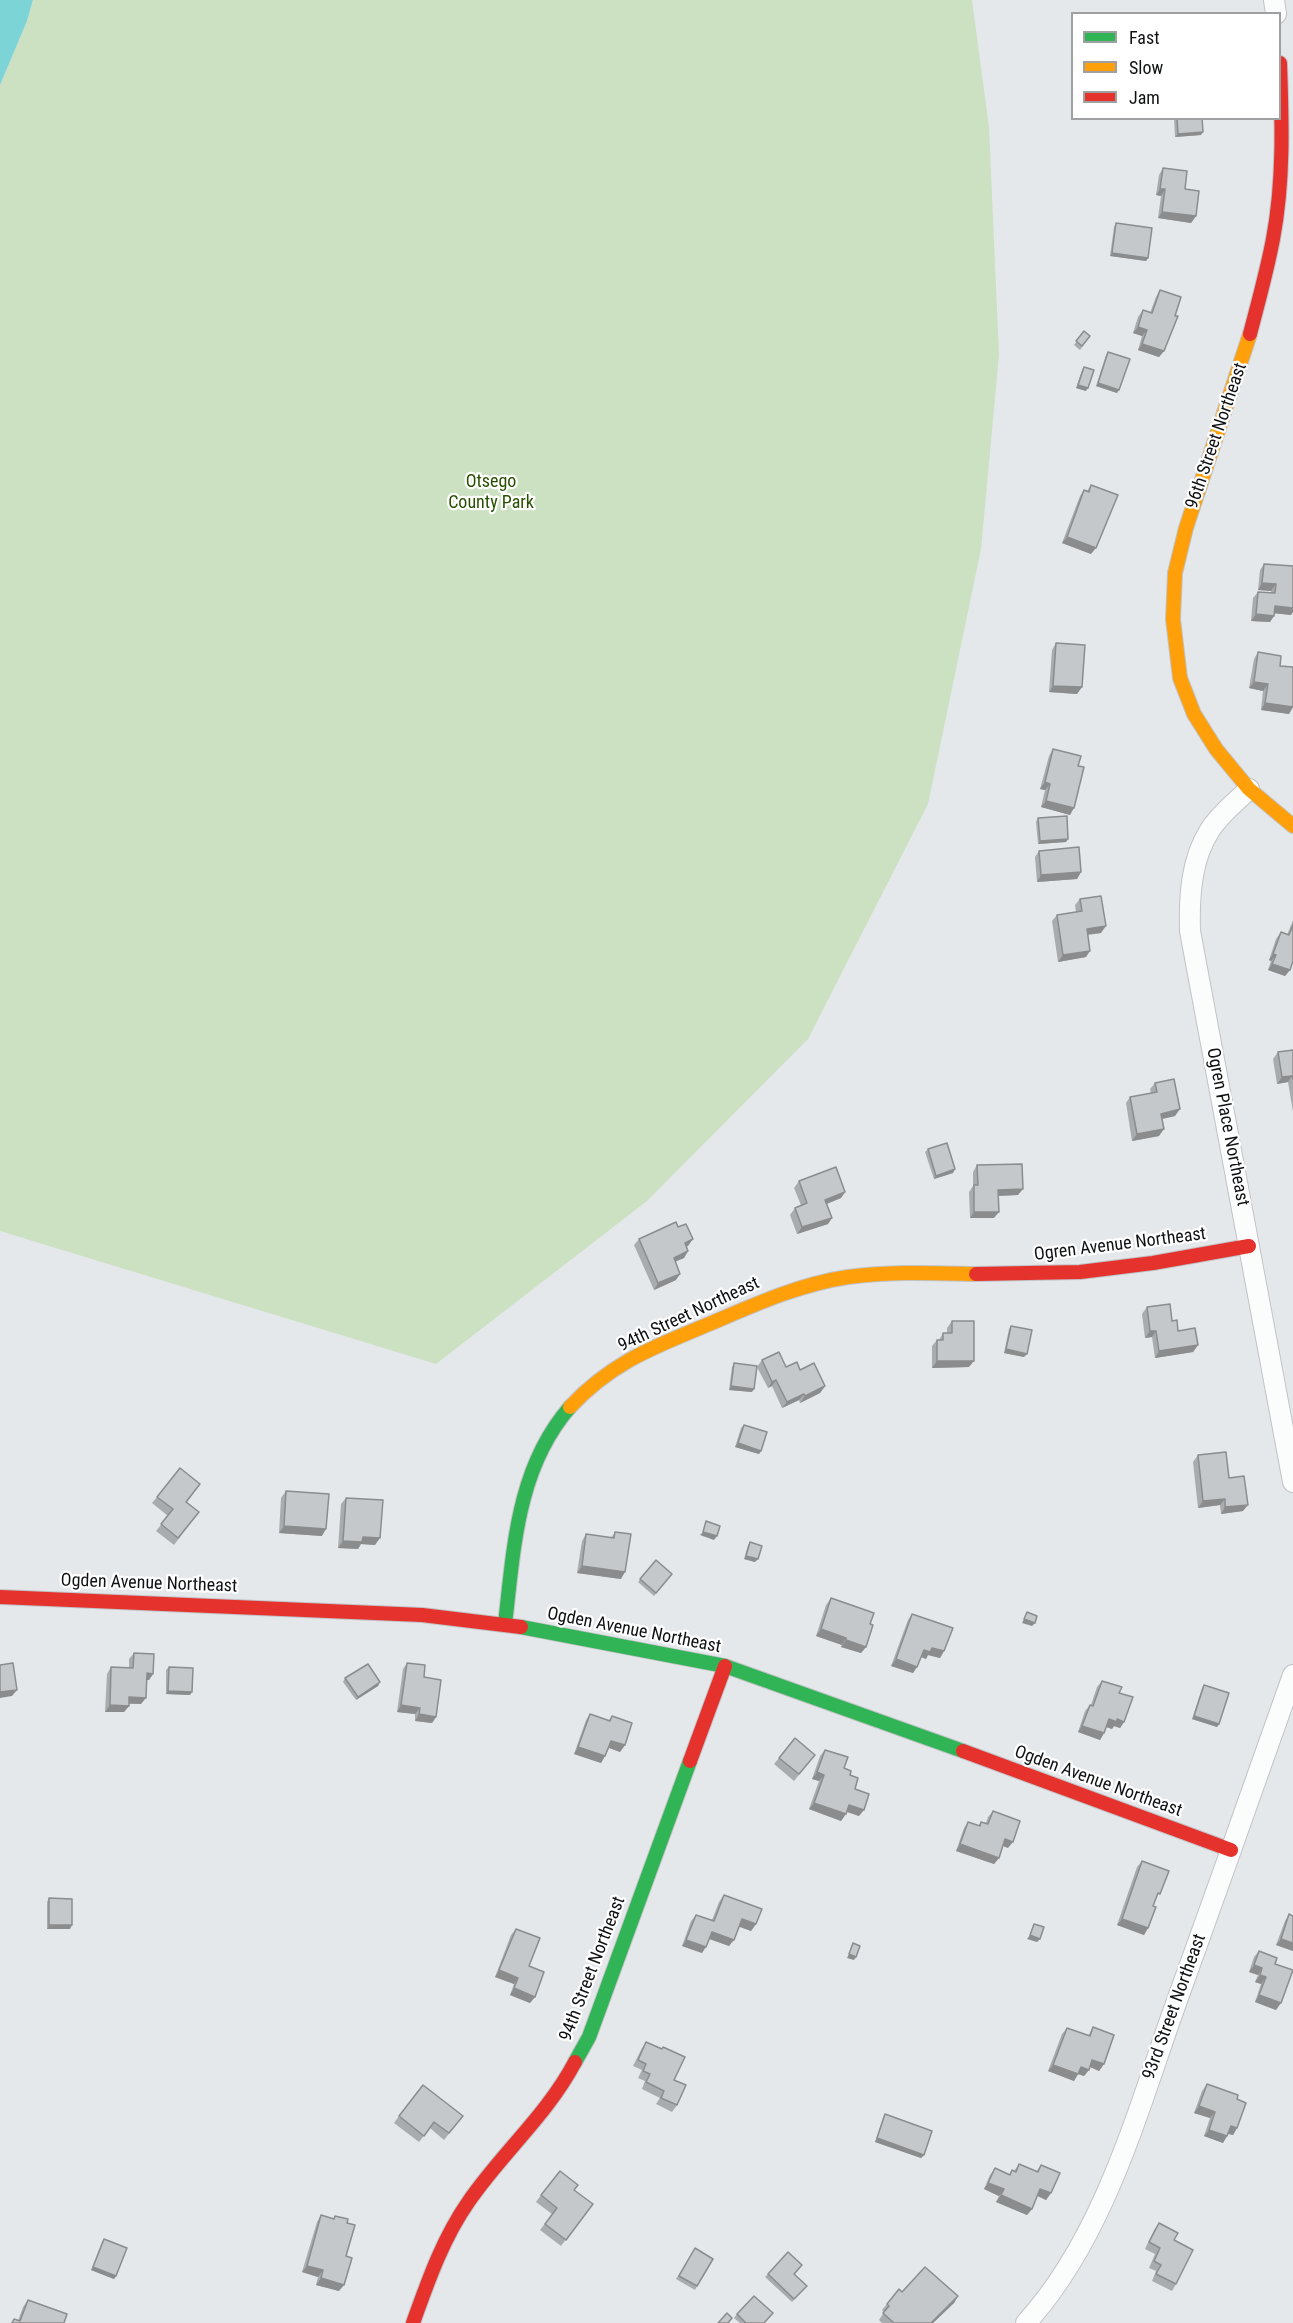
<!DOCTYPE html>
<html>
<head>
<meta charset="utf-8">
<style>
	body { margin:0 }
	#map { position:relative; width:1293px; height:2323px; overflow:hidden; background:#e5e8eb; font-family:"Roboto Condensed",sans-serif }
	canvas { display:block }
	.legend { position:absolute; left:1071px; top:12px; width:210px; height:108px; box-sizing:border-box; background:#fff; border:2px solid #9fa0a1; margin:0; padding:8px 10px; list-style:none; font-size:18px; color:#101113 }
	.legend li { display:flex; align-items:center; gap:12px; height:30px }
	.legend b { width:30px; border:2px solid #9fa0a1 }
</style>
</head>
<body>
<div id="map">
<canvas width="1293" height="2323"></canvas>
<ul class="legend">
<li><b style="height:8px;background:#30b455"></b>Fast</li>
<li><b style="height:8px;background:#ff9f0a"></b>Slow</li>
<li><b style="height:8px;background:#e5322d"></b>Jam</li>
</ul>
</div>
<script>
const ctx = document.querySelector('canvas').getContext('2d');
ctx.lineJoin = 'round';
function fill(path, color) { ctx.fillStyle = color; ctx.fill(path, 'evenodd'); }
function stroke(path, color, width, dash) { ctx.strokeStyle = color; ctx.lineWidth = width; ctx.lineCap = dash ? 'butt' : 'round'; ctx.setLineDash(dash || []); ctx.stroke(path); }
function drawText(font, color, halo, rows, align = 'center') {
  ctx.font = font + ' "Roboto Condensed",sans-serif'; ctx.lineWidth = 4.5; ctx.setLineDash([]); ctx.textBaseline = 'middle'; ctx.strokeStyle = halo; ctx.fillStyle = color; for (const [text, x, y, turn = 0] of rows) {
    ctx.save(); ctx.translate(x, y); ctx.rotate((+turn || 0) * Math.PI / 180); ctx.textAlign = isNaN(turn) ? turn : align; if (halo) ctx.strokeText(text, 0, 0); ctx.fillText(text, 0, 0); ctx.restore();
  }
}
fill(new Path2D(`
	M33 0H972L989 127 999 355 981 549 928 804 808 1039 647 1201 436 1364 0 1231V85L27 21Z`), '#cce0c2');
fill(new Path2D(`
	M0 0H33L27 21 0 85Z`), '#7dd4d6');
const street = new Path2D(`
	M1274 0 1276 14
	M1249 789C1236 802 1220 814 1210 830 1191 859 1189 897 1190 931L1293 1482
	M1026 2323C1103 2238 1136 2116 1174 2009 1214 1898 1254 1786 1293 1675`);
const fast = new Path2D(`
	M505 1624C514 1547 517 1468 570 1407
	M521 1627 725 1666 963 1751
	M575 2062 589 2037 690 1761`);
const slow = new Path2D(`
	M1250 334 1186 528 1175 573 1173 619 1180 678 1194 714 1216 749 1249 789 1293 826
	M570 1407C614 1360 657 1346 714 1322 758 1303 801 1284 848 1277 891 1271 934 1273 976 1274`);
const jam = new Path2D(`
	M1250 334C1258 303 1267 271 1273 239 1284 181 1282 122 1280 63
	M976 1274 1080 1272 1153 1263 1249 1246
	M0 1597 422 1615 521 1627
	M963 1751 1231 1850
	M690 1761 725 1666
	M413 2323C428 2281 443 2238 469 2201 502 2153 547 2115 575 2062`);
stroke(street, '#c1c3c6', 22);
stroke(fast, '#c1c3c6', 16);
stroke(slow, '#c1c3c6', 16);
stroke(jam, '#c1c3c6', 16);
stroke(street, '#fbfcfc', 20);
stroke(fast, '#30b455', 14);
stroke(slow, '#ff9f0a', 14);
stroke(jam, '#e5322d', 14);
fill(new Path2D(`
	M1174 118H1202L1201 135 1175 137Z
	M1163 168 1185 189 1196 216 1191 223 1158 218 1161 196 1156 195 1159 175Z
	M1116 223 1148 258 1146 261 1110 256 1114 227Z
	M1160 290 1164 351 1159 357 1138 350 1142 336 1133 333 1138 317 1143 310 1150 313 1156 297Z
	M1084 331 1090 336 1080 350 1074 345Z
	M1108 352 1117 393 1096 386 1106 355Z
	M1084 367 1086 391 1076 388 1082 370Z
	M1091 485V554L1062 543 1080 496 1084 490 1087 491Z
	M1264 564 1293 566V612L1291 615 1275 613 1270 622 1251 621 1253 598 1258 592 1271 593V591L1258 590 1260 570Z
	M1056 643 1082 687 1077 694 1049 692 1052 650Z
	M1258 652 1280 666 1293 707 1289 714 1261 710 1263 691 1249 688 1254 659Z
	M1053 749 1078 766 1070 815 1041 807 1045 790 1040 789 1049 756Z
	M1038 818 1068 839 1066 842 1038 844 1036 822Z
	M1039 851 1081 872 1077 879 1037 882 1035 857Z
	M1080 899 1101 933 1088 935 1086 957 1058 962 1052 921 1057 915 1076 912 1075 905Z
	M1293 920V961L1290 970 1285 976 1268 970 1271 961 1269 960 1276 939 1281 932 1287 935Z
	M1293 1050V1112L1288 1082 1277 1084 1273 1059 1278 1052Z
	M1155 1083 1175 1116 1162 1119 1159 1136 1132 1141 1126 1103 1130 1097 1151 1093 1150 1089Z
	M928 1149 953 1173 934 1179 925 1152Z
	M977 1165 1018 1195 999 1196 994 1218H970L969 1192 973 1186V1172Z
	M799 1181 845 1192 841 1198 827 1204 832 1218 828 1224 797 1234 790 1215 795 1208 801 1205 794 1188Z
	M639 1239 688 1246H686L688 1251 684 1258 675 1262 676 1280 654 1290 634 1245Z
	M1147 1307 1172 1321 1178 1331 1198 1345 1193 1352 1155 1358 1152 1337 1145 1338 1142 1314Z
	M952 1321 969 1367 932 1368V1346L937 1340H939L943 1333H947V1328Z
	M1011 1326 1024 1357 1004 1353 1009 1329Z
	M762 1360 800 1370 825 1386 820 1393 800 1403 799 1400 782 1408 772 1386 768 1388 757 1367Z
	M734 1363 752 1392 729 1390 732 1367Z
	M744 1425 761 1451 759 1454 735 1447 741 1428Z
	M1198 1455 1229 1478 1243 1511 1221 1514 1220 1505 1198 1508 1193 1462Z
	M200 1484 187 1502 199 1512 174 1545 156 1531 168 1516 152 1503 157 1497Z
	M286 1491 322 1536 279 1533 281 1498Z
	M346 1498 375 1545 361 1544 358 1549 338 1548 341 1504Z
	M615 1532 621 1579 577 1573 582 1541 586 1534 611 1538Z
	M750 1542 755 1562 744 1559 748 1545Z
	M656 1560 670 1577 654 1596 638 1582Z
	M831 1598 870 1624 866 1647 861 1653 841 1647 842 1645 816 1636 826 1605Z
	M912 1614 944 1651 940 1658 928 1655 926 1659 921 1657 917 1667 913 1673 891 1666 908 1620Z
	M134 1653 153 1674 149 1680H147L141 1704H129V1706L124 1712H105L107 1674 111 1667 129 1668V1659Z
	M407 1663 424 1677 436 1717 432 1723 415 1721V1714L397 1712 403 1669Z
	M169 1667 190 1695 166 1694V1670Z
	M345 1678 378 1686 356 1700 343 1682Z
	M1102 1681 1119 1693 1124 1722 1120 1728 1114 1726 1112 1729 1106 1727 1104 1733 1100 1740 1078 1732 1085 1711 1090 1705H1091L1097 1687Z
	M1204 1685 1219 1724 1217 1727 1192 1719 1202 1688Z
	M590 1714 609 1720 612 1716 625 1745 620 1752 609 1748 605 1756 601 1763 574 1754 586 1720Z
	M825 1750 850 1775 855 1789 859 1816 847 1812 841 1821 809 1809 819 1781 812 1779 820 1756Z
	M779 1758 810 1761 794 1781 774 1764Z
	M993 1811 1008 1848 1003 1846 999 1858 994 1864 956 1851 964 1828 968 1822 978 1826 981 1822 986 1823 988 1817Z
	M1142 1861 1156 1901 1155 1900 1148 1928 1144 1935 1117 1925 1137 1867Z
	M724 1895 756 1924 751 1931 739 1926 729 1946 709 1939 702 1953 682 1946 691 1921 696 1915 712 1920 719 1902Z
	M49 1898 70 1929H47V1902Z
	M1289 1914 1293 1951 1276 1945 1285 1921Z
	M516 1929 529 1966 535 1997 530 2003 510 1995 514 1984 495 1977 511 1935Z
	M1259 1951 1275 1964 1276 2010 1255 2002 1261 1984 1255 1982 1258 1975 1249 1972 1254 1957Z
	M1093 2027 1104 2064 1099 2071 1090 2067 1084 2076 1078 2074 1074 2081 1048 2071 1062 2034 1067 2028 1088 2036Z
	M646 2042 674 2080 677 2105 672 2112 656 2104 660 2098 642 2089 645 2081 638 2078 642 2070 633 2066 642 2048Z
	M1207 2084 1237 2099V2128L1233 2135 1228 2134 1223 2143 1204 2136 1210 2118 1194 2113 1202 2091Z
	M885 2114 924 2155 921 2158 875 2142 883 2118Z
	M399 2116H463L444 2140 430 2128 419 2142 394 2123Z
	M1019 2164 1036 2172 1041 2165 1051 2193 1046 2200 1037 2196 1032 2209 1027 2215 996 2202 999 2196 984 2189 990 2175 995 2168 1009 2174 1012 2170 1014 2171Z
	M541 2195 593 2204 561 2246 540 2230 552 2214 536 2202Z
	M321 2215 333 2219 335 2216 347 2223 346 2256 339 2291 316 2285 318 2277 302 2272 317 2222Z
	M1159 2223 1174 2240 1176 2284 1172 2291 1152 2281 1156 2271 1149 2268 1155 2254 1145 2249 1154 2230Z
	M104 2239 116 2276 114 2279 91 2270 102 2242Z
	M692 2252 697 2286 695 2290 676 2279Z
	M800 2268 795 2274 804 2289 792 2302 765 2277 768 2274Z
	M902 2292 958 2296 954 2303 933 2323H882L879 2320 884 2312 882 2310 887 2304Z
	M28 2300 64 2323H11L14 2319 18 2321 23 2307Z
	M737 2314 770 2317 764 2323H740L734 2318Z`), '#a9acae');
fill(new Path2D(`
	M1203 132 1201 135 1175 137 1178 134Z
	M1160 189H1165L1161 196 1156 195Z
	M1162 212 1196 216 1191 223 1158 218Z
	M1112 253 1148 258 1146 261 1110 256Z
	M1138 327 1147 330 1142 336 1133 333Z
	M1142 344 1164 351 1159 357 1138 350Z
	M1098 383 1119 390 1117 393 1096 386Z
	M1078 385 1088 388 1086 391 1076 388Z
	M1067 537 1096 548 1091 554 1062 543Z
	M1262 583 1276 584 1271 591 1258 590Z
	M1275 606 1293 608V612L1291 615 1271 613Z
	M1256 614 1274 616 1270 622 1251 621Z
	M1254 682 1268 684 1263 691 1249 688Z
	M1053 686 1082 687 1077 694 1049 692Z
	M1265 703 1293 707 1289 714 1261 710Z
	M1045 782 1050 784 1045 790 1040 789Z
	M1046 801 1074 808 1070 815 1041 807Z
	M1068 839 1066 842 1038 844 1040 841Z
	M1081 872 1077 879 1037 882 1041 875Z
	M1106 926 1101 933 1082 935 1087 929Z
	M1090 951 1086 957 1058 962 1063 955Z
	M1273 954 1276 955 1271 961 1269 960Z
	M1272 964 1290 970 1285 976 1268 970Z
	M1292 1076 1288 1082 1277 1084 1282 1077Z
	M1180 1109 1175 1116 1157 1120 1161 1114Z
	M1164 1129 1159 1136 1132 1141 1137 1134Z
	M955 1169 953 1173 934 1179 936 1176Z
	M1023 1189 1018 1195 994 1196 998 1190Z
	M845 1192 841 1198 821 1206 825 1200Z
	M974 1212H999L994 1218H970Z
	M832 1218 828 1224 797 1234 802 1227Z
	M693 1239 688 1246 680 1249 685 1243Z
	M688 1251 684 1258 669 1264 674 1258Z
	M680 1274 676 1280 654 1290 658 1283Z
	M1150 1331H1156L1152 1337 1145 1338Z
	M1198 1345 1193 1352 1155 1358 1159 1351Z
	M1006 1349 1027 1354 1024 1357 1004 1353Z
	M937 1361H974L969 1367 932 1368Z
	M776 1380 772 1386 768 1388 772 1382Z
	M731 1386 754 1389 752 1392 729 1390Z
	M825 1386 820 1393 800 1403 805 1396Z
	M804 1394 799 1400 782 1408 787 1402Z
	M738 1443 761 1451 759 1454 735 1447Z
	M1225 1499 1220 1505 1198 1508 1203 1501Z
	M1248 1505 1243 1511 1221 1514 1225 1507Z
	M284 1526 326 1529 322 1536 279 1533Z
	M703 1532 717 1536 714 1540 700 1535Z
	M363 1537 380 1538 375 1545 361 1544 358 1549 338 1548 343 1541Z
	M746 1556 758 1559 755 1562 744 1559Z
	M582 1566 625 1572 621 1579 577 1573Z
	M1024 1619 1035 1623 1032 1626 1022 1623Z
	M821 1629 846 1638 842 1645 816 1636Z
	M846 1640 866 1647 861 1653 841 1647Z
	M932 1648 944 1651 940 1658 928 1655 926 1659 919 1656 924 1650Z
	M896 1659 917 1667 913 1673 891 1666Z
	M147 1673 153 1674 149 1680H142Z
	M380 1682 378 1686 356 1700 358 1697Z
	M17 1690 12 1696 0 1698V1692Z
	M168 1691 192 1692 190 1695 166 1694Z
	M129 1697 146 1698 141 1704 125 1703Z
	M110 1705 129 1706 124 1712H105Z
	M401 1705 420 1708 415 1714 397 1712Z
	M419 1714 436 1717 432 1723 415 1721Z
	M1194 1716 1219 1724 1217 1727 1192 1719Z
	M1109 1719H1117L1124 1722 1120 1728 1114 1726 1112 1729 1104 1726Z
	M1082 1726 1104 1733 1100 1740 1078 1732Z
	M611 1741 625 1745 620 1752 607 1747Z
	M578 1747 605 1756 601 1763 574 1754Z
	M817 1772 824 1775 819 1781 812 1779Z
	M814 1803 846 1814 841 1821 809 1809Z
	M849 1805 864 1810 859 1816 845 1811Z
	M1005 1839 1013 1842 1008 1848 1001 1845Z
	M960 1844 999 1858 994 1864 956 1851Z
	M742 1919 756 1924 751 1931 737 1926Z
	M1122 1919 1148 1928 1144 1935 1117 1925Z
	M49 1925H72L70 1929H47Z
	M712 1932 734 1940 729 1946 707 1938Z
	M1030 1935 1040 1939 1037 1942 1027 1939Z
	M1281 1939 1293 1943V1951L1276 1945Z
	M686 1940 706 1947 702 1953 682 1946Z
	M849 1954 856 1957 854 1960 847 1958Z
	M1254 1965 1262 1968 1258 1975 1249 1972Z
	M499 1970 518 1978 514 1984 495 1977Z
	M1260 1975 1266 1977 1261 1984 1255 1982Z
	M514 1988 535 1997 530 2003 510 1995Z
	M1259 1995 1281 2003 1276 2010 1255 2002Z
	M1092 2060 1104 2064 1099 2071 1088 2066Z
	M1053 2065 1081 2067 1089 2070 1084 2076 1078 2074 1074 2081 1048 2071Z
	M1199 2106 1215 2112 1210 2118 1194 2113Z
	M1231 2126 1237 2128 1233 2135 1226 2133Z
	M1209 2130 1227 2136 1223 2143 1204 2136Z
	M877 2138 924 2155 921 2158 875 2142Z
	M988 2183 1004 2189 999 2196 984 2189Z
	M1040 2189 1051 2193 1046 2200 1036 2195Z
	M1001 2195 1032 2209 1027 2215 996 2202Z
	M307 2266 323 2270 318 2277 302 2272Z
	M93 2267 116 2276 114 2279 91 2270Z
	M321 2278 344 2285 339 2291 316 2285Z
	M958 2296 954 2303 933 2323H931Z`), '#8a8c8d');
const building = new Path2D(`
	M1177 118H1202L1203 132 1178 134Z
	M1163 168 1187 171 1185 189 1199 191 1196 216 1162 212 1165 189H1160Z
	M1116 223 1152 228 1148 258 1112 253Z
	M1160 290 1181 297 1175 316H1178L1164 351 1142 344 1147 330 1138 327 1143 310 1152 313Z
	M1084 331 1090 336 1082 346 1076 341Z
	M1108 352 1130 359 1119 390 1098 383Z
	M1084 367 1094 370 1088 388 1078 385Z
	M1091 485 1118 495 1096 548 1067 537 1084 490 1089 492Z
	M1264 564 1293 566V608L1275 606 1274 616 1256 614 1258 592 1275 593 1276 584 1262 583Z
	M1056 643 1085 645 1082 687 1053 686Z
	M1258 652 1281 656 1280 666 1293 667V707L1265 703 1268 684 1254 682Z
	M1053 749 1081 756 1078 766 1084 767 1074 808 1046 801 1050 784 1045 782Z
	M1067 816 1068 839 1040 841 1038 818Z
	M1079 847 1081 872 1041 875 1039 851Z
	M1101 896 1106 926 1087 929 1090 951 1063 955 1057 915 1082 911 1080 899Z
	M1293 925V961L1290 970 1272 964 1276 955 1273 954 1281 932 1289 935Z
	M1293 1050V1079L1292 1076 1282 1077 1278 1052Z
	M1174 1079 1180 1109 1161 1114 1164 1129 1137 1134 1130 1097 1157 1092 1155 1083Z
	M947 1143 955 1169 936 1176 928 1149Z
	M1022 1164 1023 1189 998 1190 999 1212H974V1185H978L977 1165Z
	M836 1167 845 1192 825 1200 832 1218 802 1227 795 1208 807 1203 799 1181Z
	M676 1222 678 1227 686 1224 693 1239 685 1243 688 1251 674 1258 680 1274 658 1283 639 1239Z
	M1170 1304 1172 1321 1177 1320 1178 1331 1195 1328 1198 1345 1159 1351 1156 1331H1150L1147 1307Z
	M952 1321H974V1361H937V1340H943V1333H952Z
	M1011 1326 1032 1330 1027 1354 1006 1349Z
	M779 1352 786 1367 797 1362 800 1370 814 1363 825 1386 805 1396 804 1394 787 1402 776 1380 772 1382 762 1360Z
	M734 1363 757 1366 754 1389 731 1386Z
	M744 1425 767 1432 761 1451 738 1443Z
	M1226 1452 1229 1478 1244 1476 1248 1505 1225 1507V1499L1203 1501 1198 1455Z
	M180 1468 200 1484 186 1502 199 1512 178 1538 161 1524 173 1509 157 1497Z
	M286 1491 329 1494 326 1529 284 1526Z
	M346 1498 383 1500 380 1538 363 1537 362 1542 343 1541Z
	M706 1521 720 1526 717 1536 703 1532Z
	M615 1532 631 1534 625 1572 582 1566 586 1534 614 1538Z
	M750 1542 762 1546 758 1559 746 1556Z
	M656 1560 672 1574 656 1593 640 1579Z
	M831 1598 874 1613 870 1624 873 1625 866 1647 846 1640V1638L821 1629Z
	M1027 1612 1037 1616 1035 1623 1024 1619Z
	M912 1614 953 1628 944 1651 932 1648 930 1652 924 1650 917 1667 896 1659Z
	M134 1653 154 1654 153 1674 147 1673 146 1698 129 1697V1706L110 1705 111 1667 133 1668Z
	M13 1663 17 1690 0 1692V1665Z
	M407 1663 425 1665 424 1677 441 1680 436 1717 419 1714 420 1708 401 1705Z
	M368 1664 380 1682 358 1697 345 1678Z
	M169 1667 193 1668 192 1692 168 1691Z
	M1102 1681 1122 1687 1119 1693 1133 1697 1124 1722 1117 1719V1722L1109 1719 1104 1733 1082 1726 1090 1705 1093 1706Z
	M1204 1685 1229 1693 1219 1724 1194 1716Z
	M590 1714 610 1721 612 1716 632 1723 625 1745 611 1741 605 1756 578 1747Z
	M795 1738 815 1755 799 1774 779 1758Z
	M825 1750 848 1757 844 1768 851 1771 850 1775 858 1778 855 1789 869 1794 864 1810 849 1805 846 1814 814 1803 824 1775 817 1772Z
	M993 1811 1020 1821 1013 1842 1005 1839 999 1858 960 1844 968 1822 980 1826 981 1822 988 1824Z
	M1142 1861 1169 1871 1160 1894 1158 1893 1153 1906 1156 1907 1148 1928 1122 1919Z
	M724 1895 762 1909 756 1924 742 1919 734 1940 712 1932 706 1947 686 1940 696 1915 714 1921Z
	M49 1898 72 1899V1925H49Z
	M1289 1914 1293 1916V1943L1281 1939Z
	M1034 1924 1044 1927 1040 1939 1030 1935Z
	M516 1929 540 1938 529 1966 544 1972 535 1997 514 1988 518 1978 499 1970Z
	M853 1943 860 1946 856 1957 849 1954Z
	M1259 1951 1277 1958 1275 1964 1293 1970 1281 2003 1259 1995 1266 1977 1260 1975 1262 1968 1254 1965Z
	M1093 2027 1114 2035 1104 2064 1092 2060 1089 2070 1081 2067 1078 2074 1053 2065 1067 2028 1090 2036Z
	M646 2042 662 2049 663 2047 685 2057 674 2080 686 2085 677 2105 661 2098 664 2091 646 2082 650 2074 643 2071 646 2064 638 2060Z
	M1207 2084 1238 2095 1237 2099 1246 2103 1237 2128 1231 2126 1227 2136 1209 2130 1215 2112 1199 2106Z
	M423 2085 463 2116 449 2133 434 2122 424 2136 399 2116Z
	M885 2114 932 2131 924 2155 877 2138Z
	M1019 2164 1038 2172 1041 2165 1060 2173 1051 2193 1040 2189 1032 2209 1001 2195 1004 2189 988 2183 995 2168 1010 2175 1012 2170 1016 2172Z
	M560 2171 578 2185 574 2190 593 2204 566 2240 545 2224 557 2208 541 2195Z
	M321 2215 334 2219 335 2216 348 2219 347 2223 355 2225 346 2256 352 2258 344 2285 321 2278 323 2270 307 2266Z
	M1159 2223 1178 2233 1174 2240 1193 2250 1176 2284 1156 2274 1161 2265 1154 2261 1160 2248 1149 2242Z
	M104 2239 127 2248 116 2276 93 2267Z
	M695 2248 713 2259 697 2286 679 2276Z
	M788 2252 802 2265 794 2274 807 2286 794 2299 768 2274Z
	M925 2267 958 2296 931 2323H894L883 2313 889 2306 887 2304 899 2289 902 2292Z
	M754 2296 773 2313 764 2323H746L737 2314Z
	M28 2300 67 2314 64 2323H12L14 2319 20 2321Z
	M727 2313 732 2318 728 2323H718Z`);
fill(building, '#c5c8ca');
stroke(building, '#8a8c8d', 1.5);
drawText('18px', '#101113', '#fff', [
	["96th Street Northeast",1217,436,-71],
	["Ogren Place Northeast",1227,1127,79],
	["Ogren Avenue Northeast",1120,1245,-7],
	["94th Street Northeast",689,1315,-25],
	["Ogden Avenue Northeast",149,1584,2],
	["Ogden Avenue Northeast",634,1631,11],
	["Ogden Avenue Northeast",1098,1782,20],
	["94th Street Northeast",593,1969,-69],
	["93rd Street Northeast",1175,2007,-70]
]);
drawText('18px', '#295001', '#fff', [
	["Otsego",491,482],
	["County Park",491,503]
]);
</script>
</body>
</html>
